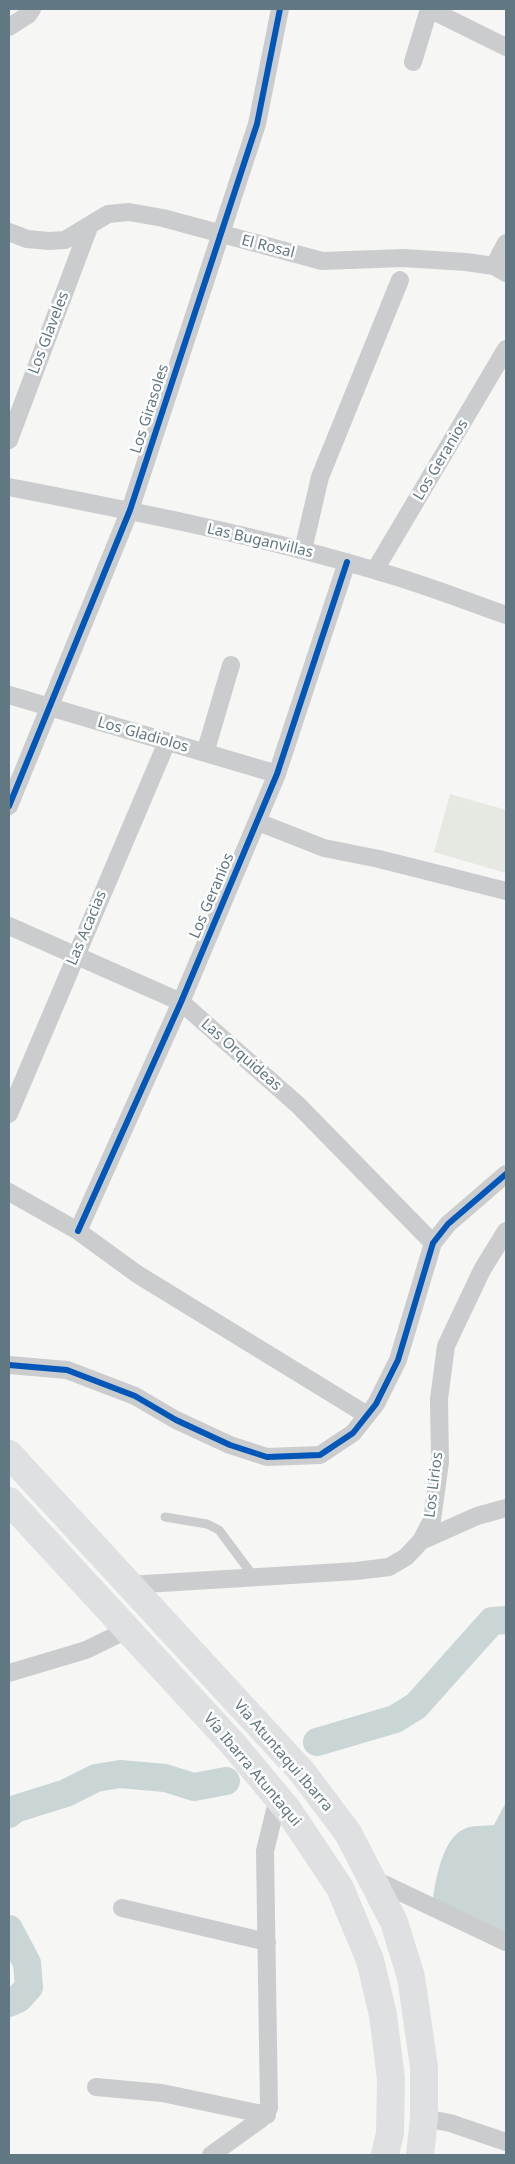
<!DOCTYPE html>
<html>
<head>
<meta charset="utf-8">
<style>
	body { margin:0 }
	#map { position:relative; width:515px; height:2164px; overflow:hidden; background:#f6f6f5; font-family:"Noto Sans",sans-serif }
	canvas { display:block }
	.frame { position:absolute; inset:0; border:10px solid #617781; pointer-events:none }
</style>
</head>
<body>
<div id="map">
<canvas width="515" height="2164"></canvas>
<div class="frame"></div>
</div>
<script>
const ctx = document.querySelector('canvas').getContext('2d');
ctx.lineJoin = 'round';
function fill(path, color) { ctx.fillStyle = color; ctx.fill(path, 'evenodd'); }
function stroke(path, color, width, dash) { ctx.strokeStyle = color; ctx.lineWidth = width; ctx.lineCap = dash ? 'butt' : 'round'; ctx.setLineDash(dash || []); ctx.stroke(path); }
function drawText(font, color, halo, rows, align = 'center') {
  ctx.font = font + ' "Noto Sans",sans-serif'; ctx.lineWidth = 5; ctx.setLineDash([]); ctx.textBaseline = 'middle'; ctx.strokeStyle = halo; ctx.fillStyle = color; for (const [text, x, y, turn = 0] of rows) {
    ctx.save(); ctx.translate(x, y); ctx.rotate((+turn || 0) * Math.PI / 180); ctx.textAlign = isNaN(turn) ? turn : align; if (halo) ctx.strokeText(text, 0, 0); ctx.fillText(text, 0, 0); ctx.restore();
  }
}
fill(new Path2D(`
	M450 794 506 810V873L434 852Z`), '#e6e8e2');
fill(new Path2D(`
	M506 1802V1936L433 1898C436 1878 443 1838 464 1829 471 1825 486 1826 494 1825Z`), '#cad5d6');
stroke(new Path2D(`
	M317 1742 395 1719 416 1706 492 1621 506 1620
	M9 1814 15 1809 66 1793 96 1778 120 1774 165 1778 194 1787 226 1781
	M9 1929 27 1963 29 1987 18 1999 9 2003`), '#cad5d6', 28);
stroke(new Path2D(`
	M165 1517 207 1524 219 1530 254 1577`), '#cbcccd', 9);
stroke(new Path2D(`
	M429 9 506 47
	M9 27 28 15 32 9
	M413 62 429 9
	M9 232 27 239 49 241 65 240 108 214 129 212 163 218 322 261 403 258 466 262 494 266 506 273
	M494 266 506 243
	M9 440 89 227
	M9 487C132 511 257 535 377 571 421 583 463 600 506 615
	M303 550 320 477 400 280
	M375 570 506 349
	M9 695 277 774
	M205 753 231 665
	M9 806 130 510 257 124 280 9
	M258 822 324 848 379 859 506 891
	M9 926 181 1002 298 1105 433 1243
	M9 1114 167 742
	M9 1192 78 1231 137 1274 367 1415
	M78 1231 181 1002 277 774 347 562
	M9 1365 67 1370 135 1396 176 1420 230 1445 267 1457 320 1455 353 1433 376 1404 398 1360 433 1243 448 1224 506 1174
	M421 1541 477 1516 506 1508
	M129 1585 356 1571 389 1567 406 1557 421 1541 432 1520 440 1462 439 1399 446 1346 482 1270 506 1231
	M9 1673 86 1650 127 1630
	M373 1879 506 1942
	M122 1908 267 1942
	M96 2087 162 2093 267 2115
	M424 2118 450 2123 506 2142
	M211 2155 261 2119 269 2108 265 1851 278 1798`), '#cbcccd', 18);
stroke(new Path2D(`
	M9 1454 302 1772 348 1833 394 1922 411 1977 424 2067V2118L420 2155
	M9 1501 233 1744 288 1810 340 1888 370 1960 383 2015 391 2079 390 2133 385 2155`), '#dfe0e1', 28);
stroke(new Path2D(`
	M9 806 130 510 257 124 280 9
	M78 1231 181 1002 277 774 347 562
	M9 1365 67 1370 135 1396 176 1420 230 1445 267 1457 320 1455 353 1433 376 1404 398 1360 433 1243 448 1224 506 1174`), '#0057b8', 6);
drawText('15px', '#617781', '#fff', [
	["El Rosal",268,247,14],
	["Los Glaveles",49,333,-69],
	["Los Girasoles",150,409,-72],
	["Los Geranios",441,460,-59],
	["Las Buganvillas",260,541,13],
	["Los Gladiolos",143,735,16],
	["Los Geranios",212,896,-67],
	["Las Acacias",87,928,-67],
	["Las Orquideas",241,1055,41],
	["Los Lirios",434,1485,-83],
	["Via Atuntaqui Ibarra",283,1756,49],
	["Vía Ibarra Atuntaqui",252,1770,50]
]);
</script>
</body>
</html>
